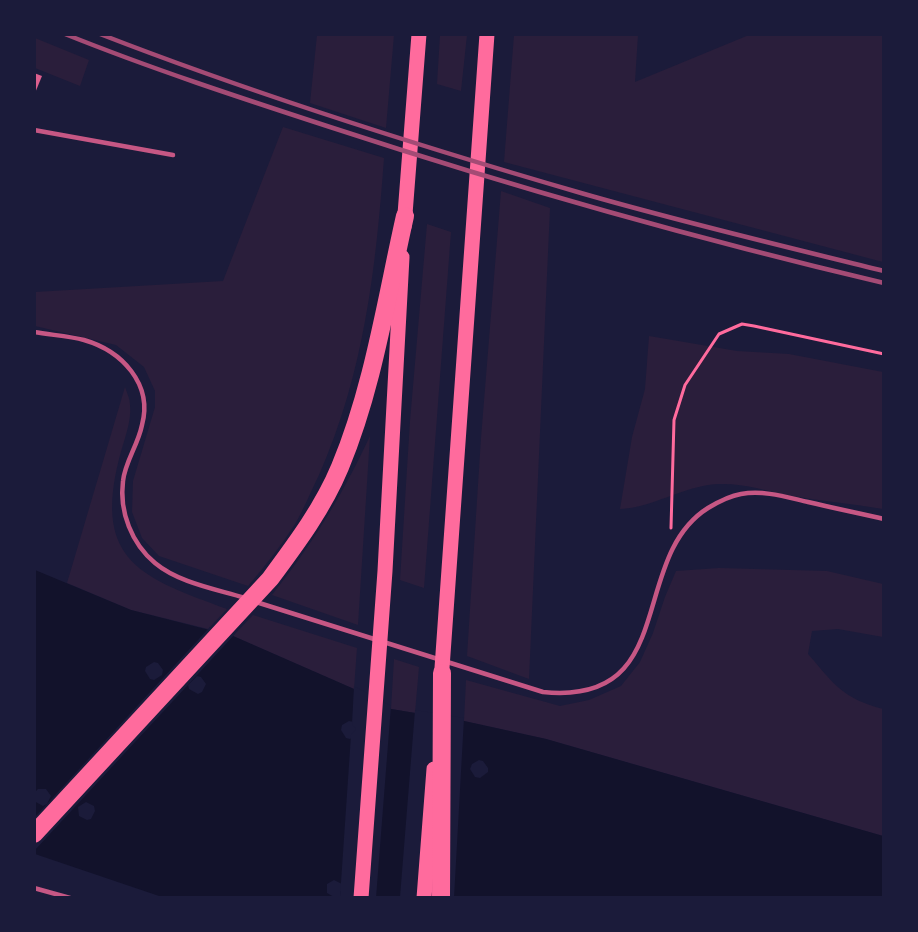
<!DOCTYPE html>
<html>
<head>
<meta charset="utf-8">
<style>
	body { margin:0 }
	#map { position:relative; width:918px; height:932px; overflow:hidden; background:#1b1b3a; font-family:Montserrat,sans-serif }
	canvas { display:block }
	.frame { position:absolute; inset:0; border:36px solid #1b1b3a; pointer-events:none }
</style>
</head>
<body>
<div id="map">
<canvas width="918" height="932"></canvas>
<div class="frame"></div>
</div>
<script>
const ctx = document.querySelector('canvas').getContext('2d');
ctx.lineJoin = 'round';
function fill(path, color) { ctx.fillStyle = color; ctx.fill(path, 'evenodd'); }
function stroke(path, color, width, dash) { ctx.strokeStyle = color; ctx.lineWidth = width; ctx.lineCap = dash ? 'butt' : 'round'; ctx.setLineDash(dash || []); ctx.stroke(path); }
fill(new Path2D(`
	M317 35H394L386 128 310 103Z
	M440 35H467L461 91 437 84Z
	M514 35H638L635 82 749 35H883V262L504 162Z
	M35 38 89 60 80 86 35 68Z
	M283 127 384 158C376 268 364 373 319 475 311 491 304 509 295 524 281 546 265 566 248 586L159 556 142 538 132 512 133 481 155 407V391L144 367 116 345 35 326V292L223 281Z
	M501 191 550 208 529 679 467 656 481 438Z
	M427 224 451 232 424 588 400 580 410 421Z
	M649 336 737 351 789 354 883 372V509C853 504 822 501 792 496 767 491 744 483 718 484 683 486 652 508 620 509L632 437 645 389Z
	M125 387C127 393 130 399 130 405 132 422 123 442 119 459 93 562 143 578 227 609L208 629 131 610 67 583Z
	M370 436 358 625 272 595C313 543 342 496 370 436Z
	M719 568 827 571 883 584V637L838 629 812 631 808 654C835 685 842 698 883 709V836L546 739 464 721 466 680 560 706 589 700 621 686 640 662 653 633 665 597 676 571Z
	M253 615 357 648 354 689 233 636Z
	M394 659 419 667 415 713 391 709Z`), '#2a1e3b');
fill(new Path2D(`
	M35 570 131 610 233 636 354 689 391 709 464 721 546 739 883 836V897L335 898 340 896 342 884 334 880 327 884V893L334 897H162L35 854 34 801 43 806 47 804 51 796 46 789H38L35 792ZM154 662 158 663 163 670 162 675 154 680 150 679 145 671 146 667ZM197 676 201 677 206 684 202 692 198 694 189 689 188 685ZM349 721 354 722 358 733 350 739 346 738 341 730 342 725ZM479 760 483 761 488 768V772L480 778 475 777 470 769 472 764ZM86 802 94 806 95 811 91 819 87 820 79 816 78 807Z`), '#12122b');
fill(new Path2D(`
	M210 627 235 634 34 851 35 817Z
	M354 686 391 706 376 898 340 897 351 735 356 729 352 724Z
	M415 710 464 718 454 898 400 897Z`), '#1b1b3a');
fill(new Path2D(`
	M34 73 42 76 35 93H34Z`), '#dd5f8e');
stroke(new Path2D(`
	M671 528 674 420 685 385 719 334 742 324 754 326 884 354`), '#ff6b9d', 3);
stroke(new Path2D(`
	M34 130 173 155
	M34 332C51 335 69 336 84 340 122 351 153 384 142 425 138 445 125 462 123 481 119 512 132 544 155 563 179 583 216 589 245 598
	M256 602 543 692C681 706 627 559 708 508 718 502 729 496 741 494 764 490 786 497 808 502 833 508 858 513 884 519
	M34 888 70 898`), '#c65784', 4.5);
stroke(new Path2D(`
	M404 227 419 34
	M441 682 487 34
	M361 898 385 571 402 257
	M424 898 434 769`), '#ff6b9d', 15);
stroke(new Path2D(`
	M34 834 270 579C296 544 323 508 340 467 373 388 386 300 405 216
	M441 898 442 673`), '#ff6b9d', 18);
stroke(new Path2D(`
	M65 34C152 69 241 98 330 127 513 187 697 239 884 283
	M100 34C257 95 419 146 581 193 681 222 783 246 884 271`), '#a44b75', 4.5);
</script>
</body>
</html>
